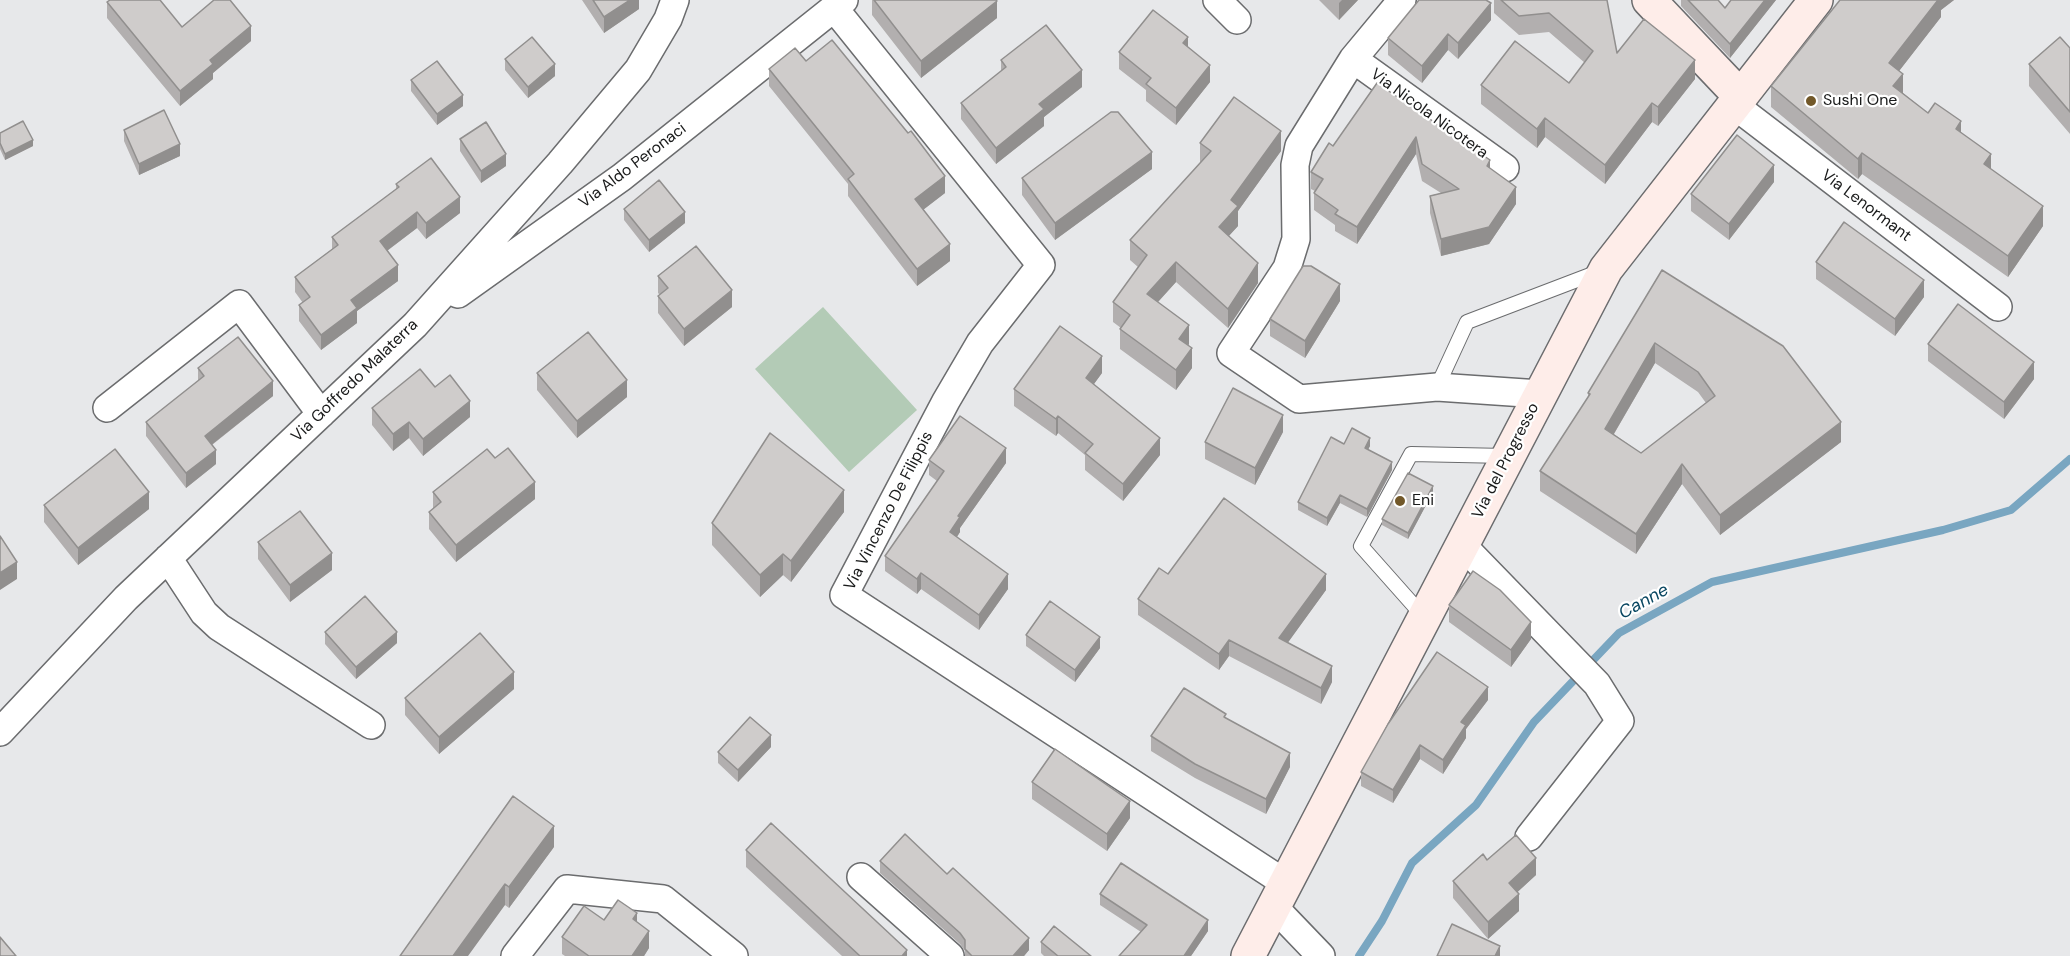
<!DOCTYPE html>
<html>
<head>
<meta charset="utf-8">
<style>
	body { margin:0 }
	canvas { display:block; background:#e7e8ea }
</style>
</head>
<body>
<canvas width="2070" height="956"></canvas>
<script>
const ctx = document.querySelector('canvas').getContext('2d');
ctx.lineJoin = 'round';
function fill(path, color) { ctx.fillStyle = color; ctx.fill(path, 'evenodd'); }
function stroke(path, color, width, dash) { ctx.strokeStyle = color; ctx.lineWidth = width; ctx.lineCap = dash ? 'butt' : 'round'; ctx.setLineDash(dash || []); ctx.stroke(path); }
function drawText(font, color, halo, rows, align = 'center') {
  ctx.font = font + ' "DM Sans",sans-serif'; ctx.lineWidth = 4.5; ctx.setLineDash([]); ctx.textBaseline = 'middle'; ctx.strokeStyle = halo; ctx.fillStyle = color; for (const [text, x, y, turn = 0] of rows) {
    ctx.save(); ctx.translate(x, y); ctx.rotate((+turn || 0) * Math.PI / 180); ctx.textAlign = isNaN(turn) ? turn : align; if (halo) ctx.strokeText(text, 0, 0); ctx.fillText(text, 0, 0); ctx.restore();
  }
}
fill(new Path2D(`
	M823 307 917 410 849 472 755 369Z`), '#b3cbb6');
stroke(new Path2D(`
	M1359 956 1382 921 1412 863 1476 805 1534 722 1619 633 1712 582 1943 530 2011 510 2070 459`), '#79a6c1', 8);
const lane = new Path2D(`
	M1437 387 1467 322 1598 272
	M1424 617 1361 546 1411 454 1506 456`);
const street = new Path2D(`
	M1217 0 1237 20
	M1402 0 1353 59 1299 146 1295 165 1296 239 1287 268 1231 353 1299 399 1437 387 1540 394
	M834 8 1041 265 980 343 946 401 844 595 1285 883
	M1353 59 1505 168
	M1734 105 1998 307
	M458 294 622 177 844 0
	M107 408 239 304 321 414
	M1462 545 1597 684 1620 721 1529 837
	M168 558 204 613 219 627 371 725
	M0 732 126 598 415 325 560 163 638 70 668 19 675 0
	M861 877 950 956
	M1273 906 1321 956
	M515 956 567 889 663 899 734 956`);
const secondary = new Path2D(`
	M1649 0 1741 97
	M1248 956 1606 269 1816 0`);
stroke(lane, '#6b6c6e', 16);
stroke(street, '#6b6c6e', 30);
stroke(secondary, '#6b6c6e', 36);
stroke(lane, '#fff', 14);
stroke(street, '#fff', 27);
stroke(secondary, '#feede9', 33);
fill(new Path2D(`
	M582 0H639V9L604 33Z
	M872 0H996L997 18 921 78 872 15Z
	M1319 0H1358L1339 20Z
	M1494 0H1607L1617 53 1695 79 1658 126 1652 122 1605 184 1545 137 1537 148 1481 104V85L1569 83 1585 63 1549 32 1519 35 1494 13Z
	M1681 0H1718L1725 8 1731 0H1776L1730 58 1681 6Z
	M1840 0H1954L1941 10V17L1899 71 1903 93 1928 113 1961 132 1991 169 2043 226 2008 277 1862 174 1858 179 1771 107V86Z
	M107 2 182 27 251 41 213 73V79L180 106 107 18Z
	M1491 20 1458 59 1448 50 1422 83 1388 55V38Z
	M1188 47 1210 82 1176 125 1146 101V90L1119 69V52Z
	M2070 48V134L2029 86V64Z
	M505 59 555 76 528 98 505 70Z
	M1001 60 1082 87 1044 117V126L996 164 961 119V103L1001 71Z
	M806 61 908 133 945 193 923 210 950 261 917 286 848 196V184L769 86V69Z
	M411 80 463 106 437 125 411 91Z
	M1377 83 1490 169 1516 204 1489 244 1441 256 1430 213V196L1441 193 1422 181 1416 154 1357 244 1335 231V225L1314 210V193L1315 191 1311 189V172L1333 146Z
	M124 130 180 156 139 175 124 141Z
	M0 133 33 146 5 160 0 149Z
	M460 139 506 166 481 183 460 151Z
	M1200 143 1281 151 1238 211V226L1228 236 1258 283 1228 328 1176 282 1158 302 1189 344 1188 346 1192 368 1176 390 1120 349V329L1121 328 1113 322V302L1138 267 1130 260V240L1200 163Z
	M1152 169 1055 240 1022 195V178Z
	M1774 182 1729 240 1691 211V194Z
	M396 184 460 213 426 239 417 228 387 251 398 281 357 311V323L321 350 299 321V305L303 303 295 292V277L332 249V237L396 189Z
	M624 209 685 223 649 252 624 220Z
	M1816 262 1924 297 1895 336 1816 279Z
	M1662 270 1841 442 1720 535 1682 484 1636 554 1540 491V471L1588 398V393ZM1655 363 1698 392 1706 403 1641 453 1614 434Z
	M658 276 732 307 684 346 658 313V296L660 295 658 293Z
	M1340 301 1305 358 1270 336V319Z
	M1928 344 2034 379 2004 419 1928 361Z
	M198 368 273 396 212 445 216 464 186 488 146 436V422L198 381Z
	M537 373 627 397 577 438 537 390Z
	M1102 373 1093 385 1160 455 1123 501 1085 470V455L1058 433 1056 436 1014 406V389Z
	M435 387 470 417 423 456 409 438 393 451 372 425V408Z
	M1283 432 1255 485 1205 459V442Z
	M1344 444 1370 446 1368 449 1392 470 1367 517 1340 503 1327 526 1298 510V502Z
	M495 458 535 499 456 562 429 529V512L433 509V492Z
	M929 460 1006 463 960 528V532L957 537 1008 589 979 630 921 589 917 594 885 571V556L937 481 929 475Z
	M1433 492 1408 539 1382 525V519Z
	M44 505 149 509 78 565 44 522Z
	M844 512 791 582 783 575 760 597 712 545V523Z
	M258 542 332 570 290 602 258 559Z
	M1168 574 1326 590 1287 643 1332 682 1321 704 1229 656 1219 670 1138 615V599Z
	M1449 605 1531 639 1511 667 1449 622Z
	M325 632 397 643 356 679 325 644Z
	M1026 635 1100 648 1075 682 1026 646Z
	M514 689 439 754 405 715V698Z
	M1488 700 1466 729V738L1443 774 1420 759 1393 803 1361 786V772Z
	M1226 718 1290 767 1266 814 1195 778 1151 751V736Z
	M771 747 738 782 718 763V752Z
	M1032 782 1130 818 1107 851 1032 799Z
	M554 847 509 908 505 905 400 956Z
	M746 850 907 956H842L746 867Z
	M1487 860 1536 875 1517 892 1519 911 1488 939 1453 898V881Z
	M880 861 1029 950 1024 956H965V951L960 944 880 873Z
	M1100 894 1208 931 1191 956H1119L1141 932 1100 905Z
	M604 920 637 922 649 948 644 956H565L562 954V937Z
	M1041 942 1091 956H1044L1041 953Z`), '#b2afaf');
fill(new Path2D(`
	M630 0H639V9L604 33V17Z
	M1342 0H1358L1339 20V3Z
	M1765 0H1776L1730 58V44Z
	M1937 0H1954L1941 10V17L1889 84V63Z
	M997 1V18L921 78V61Z
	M1491 3V20L1458 59V43Z
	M251 26V41L213 73V79L180 106V91L210 60Z
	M1448 34V50L1422 83V66Z
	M1188 37V54L1183 43Z
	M1695 60V79L1658 126V107Z
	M555 64V76L528 98V87Z
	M1210 65V82L1176 125V108Z
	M1082 70V87L1044 117V126L996 164V148L1039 104Z
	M1903 74V95L1893 86Z
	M463 95V106L437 125V114Z
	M1652 103V122L1605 184V165Z
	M1545 118V137L1537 148V129Z
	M1961 121V142L1956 129Z
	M1281 131V151L1238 211V226L1219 247V227L1231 200Z
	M1416 137V154L1357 244V227Z
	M33 140V146L5 160V154Z
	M180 144V156L139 175V164Z
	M1152 152V169L1055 240V223Z
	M1862 153V174L1858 179V159Z
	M506 154V166L481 183V171Z
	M1991 154V174L1984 164Z
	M1490 160V177L1487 166Z
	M1774 165V182L1729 240V224Z
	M945 176V193L915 216V199Z
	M1516 187V204L1489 244 1441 256V239Z
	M460 197V213L426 239V223Z
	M2043 206V226L2008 277V256Z
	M417 212V228L380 256V241Z
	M685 212V223L649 252V240Z
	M950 244V261L917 286V269Z
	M1176 262V282L1147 314V294Z
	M1258 263V283L1228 328V309Z
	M398 265V281L357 311V323L321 350V335L351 300Z
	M1924 280V297L1895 336V319Z
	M1340 284V301L1305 358V341Z
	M732 290V307L684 346V329Z
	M1189 325V344L1179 358V339Z
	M1655 343V363L1605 449V429Z
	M1192 348V368L1176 390V370Z
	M1102 356V373L1086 395V378Z
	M2034 362V379L2004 419V402Z
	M627 380V397L577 438V421Z
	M273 381V396L205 450V436Z
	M470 401V417L423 456V439Z
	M1283 415V432L1255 485V468Z
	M1058 416V433L1056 436V419Z
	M409 422V438L393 451V434Z
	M1841 422V442L1720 535V515Z
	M1160 438V455L1123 501V484Z
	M1370 438V446L1365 456V448Z
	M1006 448V463L960 528V532L950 547V532L958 516Z
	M216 450V464L186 488V473Z
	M1392 462V470L1367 517V509Z
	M1682 464V484L1636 554V534Z
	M535 482V499L456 562V545Z
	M1433 486V492L1408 539V533Z
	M844 490V512L791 582V561Z
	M149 492V509L78 565V548Z
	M1340 495V503L1327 526V518Z
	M332 553V570L290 602V585Z
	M783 554V575L760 597V575Z
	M17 562V579L0 590V573Z
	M921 573V589L917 594V579Z
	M1008 574V589L979 630V615Z
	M1326 574V590L1279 655V638Z
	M1531 622V639L1511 667V650Z
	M397 632V643L356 679V667Z
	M1100 637V648L1075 682V670Z
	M1229 640V656L1219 670V654Z
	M1332 666V682L1321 704V688Z
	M514 672V689L439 754V737Z
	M1488 687V700L1466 729V738L1443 774V760L1461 722Z
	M771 735V747L738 782V770Z
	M1420 745V759L1393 803V790Z
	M1290 753V767L1266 814V799Z
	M1130 801V818L1107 851V834Z
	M554 826V847L509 908V887Z
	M1536 858V875L1509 900V883Z
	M505 884V905L468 956H453Z
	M1519 894V911L1488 939V922Z
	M637 913V930L633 919Z
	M1208 920V931L1191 956H1184Z
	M649 931V948L644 956H632Z
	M1029 938V950L1024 956H1013Z
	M1500 946V956H1495Z
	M907 950V956H902Z`), '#918f8e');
const building = new Path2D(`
	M110 0H160L182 27 214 0H230L251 26 210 60 213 64 180 91 107 2Z
	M593 0H630L604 17Z
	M874 0H996L997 1 921 61Z
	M1419 0H1486L1491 3 1458 43 1448 34 1422 66 1388 38Z
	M1501 0H1607L1617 53 1644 19 1695 60 1658 107 1652 103 1605 165 1545 118 1537 129 1481 85 1515 41 1569 83 1593 51 1549 13 1519 16Z
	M1688 0H1718L1725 8 1731 0H1765L1730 44Z
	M1840 0H1938L1889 63 1903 74 1893 86 1928 113 1935 103 1961 121 1956 129 1991 154 1984 164 2043 206 2008 256 1862 153 1858 159 1771 86Z
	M1153 10 1188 37 1183 43 1210 65 1176 108 1146 84 1151 78 1119 52Z
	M1046 25 1082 70 1039 104 1044 109 996 148 961 103 1006 67 1001 60Z
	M532 37 555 64 528 87 505 59Z
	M2060 37 2070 48V112L2029 64Z
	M832 40 908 133 911 131 945 176 915 199 950 244 917 269 848 179 854 174 769 69 795 48 806 61Z
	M437 61 463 95 437 114 411 80Z
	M1377 83 1490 160 1487 166 1516 187 1489 227 1441 239 1430 196 1459 189 1422 164 1416 137 1357 227 1335 214 1338 210 1314 193 1323 179 1311 172 1329 143 1333 146Z
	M1234 97 1281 131 1231 200 1238 206 1219 227 1258 263 1228 309 1176 262 1147 294 1189 325 1179 339 1192 348 1176 370 1120 329 1130 315 1113 302 1147 255 1130 240 1211 151 1200 143Z
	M164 110 180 144 139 164 124 130Z
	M1111 112H1118L1152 152 1055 223 1022 178Z
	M23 121 33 140 5 154 0 143V133Z
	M486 122 506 154 481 171 460 139Z
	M1737 135 1774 165 1729 224 1691 194Z
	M431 158 460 197 426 223 417 212 380 241 398 265 351 300 357 308 321 335 299 305 310 297 295 277 338 245 332 237 399 187 396 184Z
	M659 180 685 212 649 240 624 209Z
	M1844 222 1924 280 1895 319 1816 262Z
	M696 246 732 290 684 329 658 296 668 288 658 276Z
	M1303 266H1311L1340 284 1305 341 1270 319Z
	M1662 270 1783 346 1841 422 1720 515 1682 464 1636 534 1540 471 1590 394 1588 393ZM1655 343 1698 372 1715 396 1641 453 1605 429Z
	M1958 304 2034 362 2004 402 1928 344Z
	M1060 326 1102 356 1086 378 1160 438 1123 484 1085 453 1093 444 1058 416 1056 419 1014 389Z
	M588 332 627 380 577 421 537 373Z
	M238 337 273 381 205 436 216 450 186 473 146 422 204 376 198 368Z
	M420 369 435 387 450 375 470 401 423 439 409 422 393 434 372 408Z
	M1233 388 1283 415 1255 468 1205 442Z
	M960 416 1006 448 958 516 960 517 950 532 1008 574 979 615 921 573 917 579 885 556 944 471 929 460Z
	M1352 428 1370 438 1365 448 1392 462 1367 509 1340 495 1327 518 1298 502 1331 437 1344 444Z
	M770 433 844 490 791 561 783 554 760 575 712 523Z
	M508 448 535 482 456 545 429 512 441 502 433 492 487 449 495 458Z
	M115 449 149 492 78 548 44 505Z
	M1408 473 1433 486 1408 533 1382 519Z
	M1224 498 1326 574 1279 638 1332 666 1321 688 1229 640 1219 654 1138 599 1159 568 1168 574Z
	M300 511 332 553 290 585 258 542Z
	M0 536 17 562 0 573Z
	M1473 571 1500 590 1531 622 1511 650 1449 605Z
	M365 596 397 632 356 667 325 632Z
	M1050 601 1100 637 1075 670 1026 635Z
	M480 633 514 672 439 737 405 698Z
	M1437 652 1488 687 1461 722 1466 725 1443 760 1420 745 1393 790 1361 772 1388 724Z
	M1184 688 1226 714 1224 717 1290 753 1266 799 1195 764 1151 736Z
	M750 717 771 735 738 770 718 752Z
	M1055 749 1130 801 1107 834 1032 782Z
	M513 796 554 826 509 887 505 884 453 956H400Z
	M771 823 907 950 902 956H860L746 850Z
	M905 834 947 874 953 868 1029 938 1013 956H972L965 949V940L960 933 880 861Z
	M1516 835 1536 858 1509 883 1519 894 1488 922 1453 881 1483 854 1487 860Z
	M1121 863 1208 920 1184 956H1119L1147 925 1100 894Z
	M618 900 637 913 633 919 649 931 632 956H589L562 937 584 906 604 920Z
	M1452 924 1500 946 1495 956H1437Z
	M1054 926 1091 956H1058L1041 942Z
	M0 937 16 956H0Z`);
fill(building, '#cfcccb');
stroke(building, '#918f8e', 1.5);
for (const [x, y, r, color] of [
	[1811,101,6,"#725829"],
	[1400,501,6,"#725829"]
]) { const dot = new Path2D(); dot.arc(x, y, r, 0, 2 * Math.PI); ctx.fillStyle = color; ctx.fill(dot); stroke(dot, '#fff', 2); }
drawText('16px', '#191a1a', '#fff', [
	["Sushi One",1823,101],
	["Eni",1412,501]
], 'left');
drawText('16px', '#191a1a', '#fff', [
	["Via Nicola Nicotera",1429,114,36],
	["Via Aldo Peronaci",633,166,-37],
	["Via Lenormant",1866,206,37],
	["Via Goffredo Malaterra",355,381,-44],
	["Via del Progresso",1506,461,-63],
	["Via Vincenzo De Filippis",889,511,-63]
]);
drawText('italic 18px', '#074560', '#fff', [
	["Canne",1644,602,-29]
]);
</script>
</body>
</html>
